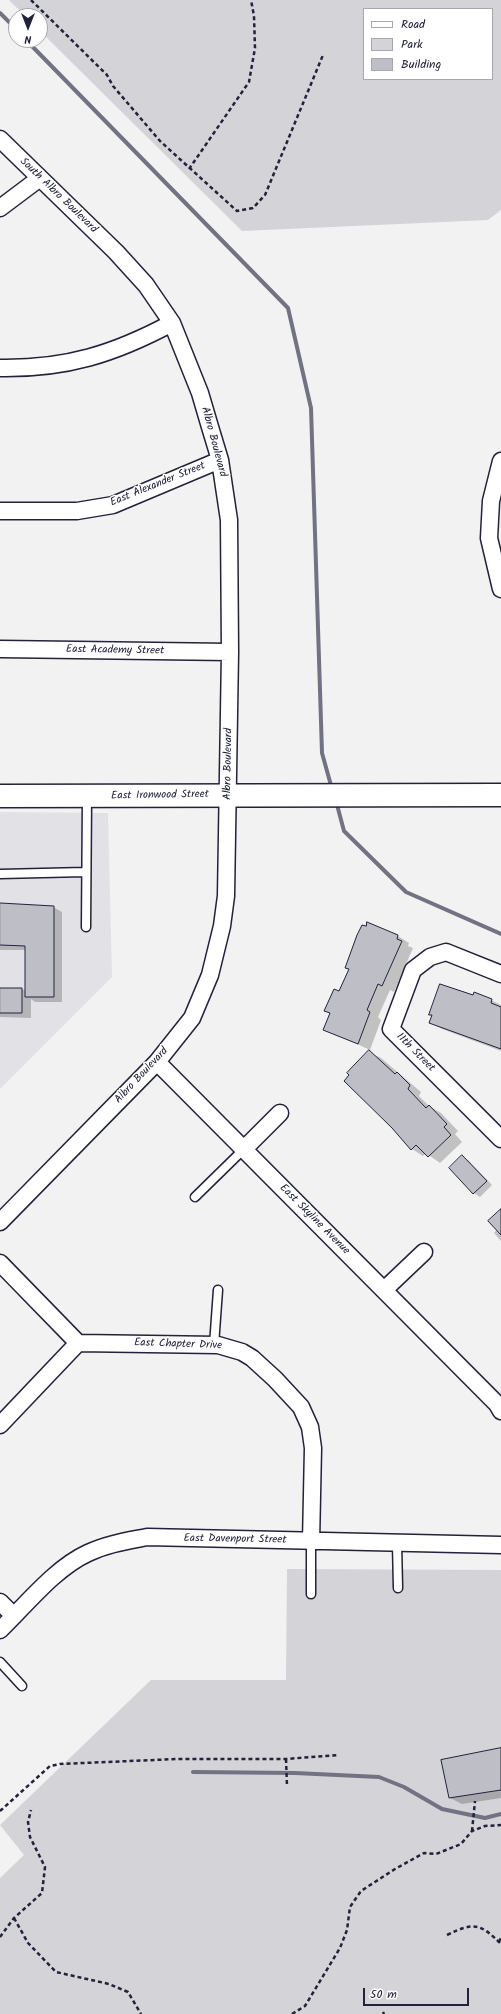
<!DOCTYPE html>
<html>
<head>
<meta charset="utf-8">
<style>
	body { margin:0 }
	#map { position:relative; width:501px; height:2014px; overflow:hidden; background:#f2f2f3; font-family:Kalam,sans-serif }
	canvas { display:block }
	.legend { position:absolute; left:363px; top:8px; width:130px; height:72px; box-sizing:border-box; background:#fff; border:1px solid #a7a7b1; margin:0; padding:5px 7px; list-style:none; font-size:12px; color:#22223b }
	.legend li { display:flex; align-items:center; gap:8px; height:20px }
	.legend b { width:20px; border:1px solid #a7a7b1 }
	.north { position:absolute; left:8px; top:8px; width:40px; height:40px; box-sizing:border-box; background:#fff; border:1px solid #a7a7b1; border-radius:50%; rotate:180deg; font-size:11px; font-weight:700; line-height:16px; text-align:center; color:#22223b }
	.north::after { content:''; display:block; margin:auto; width:14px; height:18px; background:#22223b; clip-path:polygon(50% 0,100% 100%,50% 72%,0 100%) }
	.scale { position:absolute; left:363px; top:1988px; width:106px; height:18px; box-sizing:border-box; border:2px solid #22223b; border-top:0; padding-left:5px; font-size:12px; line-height:14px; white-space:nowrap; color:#22223b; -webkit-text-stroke:3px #fff; paint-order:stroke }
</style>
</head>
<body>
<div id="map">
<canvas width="501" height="2014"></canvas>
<ul class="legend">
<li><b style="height:5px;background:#fff"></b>Road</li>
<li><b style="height:11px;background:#d3d3d8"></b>Park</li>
<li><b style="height:11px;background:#bebec6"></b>Building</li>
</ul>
<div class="north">N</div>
<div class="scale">50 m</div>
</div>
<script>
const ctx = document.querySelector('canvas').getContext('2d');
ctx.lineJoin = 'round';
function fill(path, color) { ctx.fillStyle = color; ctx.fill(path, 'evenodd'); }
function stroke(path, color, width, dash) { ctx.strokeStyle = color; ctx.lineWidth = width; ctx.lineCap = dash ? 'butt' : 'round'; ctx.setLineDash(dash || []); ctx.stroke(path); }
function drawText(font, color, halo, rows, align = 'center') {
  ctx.font = font + ' Kalam,sans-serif'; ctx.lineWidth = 3; ctx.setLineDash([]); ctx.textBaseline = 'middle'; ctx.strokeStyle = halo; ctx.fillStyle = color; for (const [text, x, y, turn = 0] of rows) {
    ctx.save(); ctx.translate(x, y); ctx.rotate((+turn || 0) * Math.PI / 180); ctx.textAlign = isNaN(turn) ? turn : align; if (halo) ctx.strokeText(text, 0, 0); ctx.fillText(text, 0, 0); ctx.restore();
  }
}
fill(new Path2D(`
	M0 812 108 813 112 977 0 1089Z`), '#e2e2e6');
fill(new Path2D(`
	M9 0H501V210L488 220 242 231 40 31V16H25ZM364 9H492V79H364Z
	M287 1569 501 1570V2014H0V1878L24 1855 0 1825 151 1680H286Z`), '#d3d3d8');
fill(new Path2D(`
	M30 904 34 906 53 907 62 912V1002H35L31 999V1018L0 1017V989H22L26 991V950H0V905Z
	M398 936 409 943 408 946 413 948 394 992 390 990 378 1017 381 1020 370 1050 324 1029 331 1014 325 1010 340 992 350 970 346 967Z
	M474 996 491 1000 501 1005V1051L442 1029 430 1022 433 1016 430 1014Z
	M369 1052 381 1058 421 1092 419 1096 429 1106 441 1113 458 1131 455 1134 462 1142 440 1163 426 1153 423 1156 412 1149Z
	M462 1157 468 1160 492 1185 480 1197 474 1193Z
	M501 1211V1241L494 1233 497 1229Z
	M501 1749V1798L462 1804 450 1798Z`), '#0003');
stroke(new Path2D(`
	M0 13 16 29
	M26 40 288 308 311 408 322 753 332 789
	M336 801 344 831 406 892 501 934
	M193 1772 295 1773 379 1777 404 1787 442 1809 485 1818 501 1814`), '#727282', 4);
const building = new Path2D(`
	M0 903 54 906V997H25V946L0 945Z
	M367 922 398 935 397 939 402 941 382 986 378 984 367 1010 370 1012 358 1044 323 1030 330 1013 324 1011 334 989 339 991 349 969 345 968 357 935 362 925 366 926Z
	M440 984 473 995 474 992 492 999 491 1003 501 1007V1049L429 1023 432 1015H429Z
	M0 988H22V1013H0Z
	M369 1050 395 1074 397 1072 410 1085 408 1089 426 1108 429 1105 447 1124 444 1127 451 1135 428 1157 416 1145 411 1150 392 1128 344 1081 349 1075 347 1073Z
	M462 1155 487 1181 473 1194 449 1168Z
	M501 1209V1235L488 1221Z
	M501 1748V1790L449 1798 441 1760Z`);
fill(building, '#bebec6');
stroke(building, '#22223b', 1);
const lane = new Path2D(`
	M0 874 85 872
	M86 927 87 798
	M195 1197 243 1150
	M214 1345 218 1290
	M397 1543 398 1588
	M311 1594V1542
	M0 1662 22 1686`);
const street = new Path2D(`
	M0 139 116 252 146 285 172 323 200 393 210 427 220 460 229 520 230 652 226 896 222 926 210 975 192 1018 157 1062 0 1222
	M0 208 40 178
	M0 368C66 369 114 354 172 323
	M501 461 491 501 489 538 501 589
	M0 511H77L113 505 220 460
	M0 649 230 652
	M501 974 446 952 430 957 413 970 391 1029 501 1139
	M157 1062 497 1404 501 1411
	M243 1150 280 1113
	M0 1263 78 1343 218 1345 242 1352 252 1358 275 1379 301 1407 310 1427 313 1448 311 1542
	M384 1290 424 1252
	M0 1425 78 1343
	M0 1602 14 1616
	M0 1630C26 1605 55 1568 88 1553 107 1544 127 1541 147 1537L501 1545`);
const secondary = new Path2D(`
	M0 796 501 795`);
stroke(lane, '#22223b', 11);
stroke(street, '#22223b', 19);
stroke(secondary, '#22223b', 25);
stroke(new Path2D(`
	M31 0 107 75 113 86 160 141 237 211 253 208 265 195 323 55
	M189 169 249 82 255 48 254 16 251 0
	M286 1759 287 1786
	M0 1811 50 1766 60 1764 177 1759H286L338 1755
	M472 1831 475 1801
	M14 1918 28 1943 56 1972 109 1984 128 1992 141 2014
	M447 1935C474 1922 480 1923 501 1944
	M0 1937 14 1918 42 1893 45 1867 30 1837 28 1822 31 1810
	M499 1942 501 1938
	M383 2012 384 2014
	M292 2014 305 2006 340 1948 347 1930 350 1907 361 1891 395 1869 424 1853 436 1854 461 1844 472 1831 485 1826 501 1825`), '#22223b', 2.5, [4, 3]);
stroke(lane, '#fff', 8);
stroke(street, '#fff', 16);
stroke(secondary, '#fff', 22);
drawText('11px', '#22223b', '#fff', [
	["South Albro Boulevard",58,196,44],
	["Albro Boulevard",213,442,75],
	["East Alexander Street",158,485,-22],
	["East Academy Street",115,651,1],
	["Albro Boulevard",229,764,-89],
	["East Ironwood Street",160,796,-1],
	["11th Street",415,1053,45],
	["Albro Boulevard",142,1076,-47],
	["East Skyline Avenue",314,1220,45],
	["East Chapter Drive",178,1345,2],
	["East Davenport Street",235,1540,1]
]);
</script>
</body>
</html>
